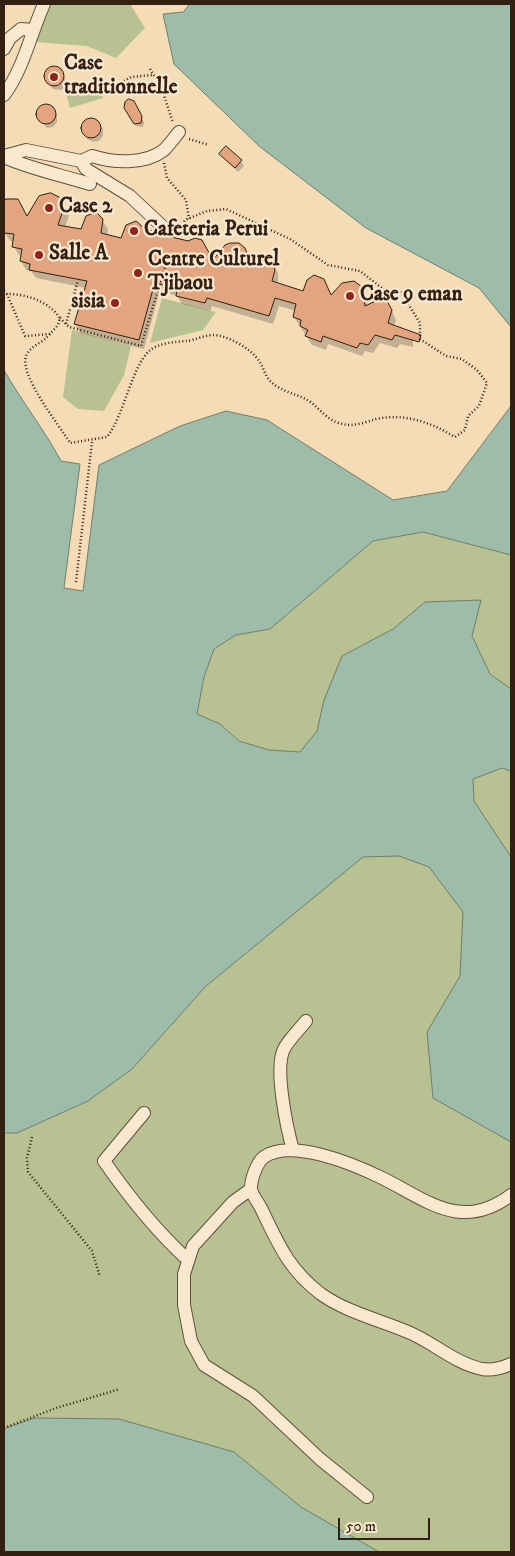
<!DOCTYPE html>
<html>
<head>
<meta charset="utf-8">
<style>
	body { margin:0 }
	#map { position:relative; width:515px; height:1556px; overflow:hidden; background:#f4dcb7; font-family:"IM FELL DW Pica",serif }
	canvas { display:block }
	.frame { position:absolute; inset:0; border:5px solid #322012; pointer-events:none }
	.scale { position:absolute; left:338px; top:1518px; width:92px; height:22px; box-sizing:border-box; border:2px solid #322012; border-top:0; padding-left:6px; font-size:15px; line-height:18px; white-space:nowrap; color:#322012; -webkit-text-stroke:4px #f8e8d0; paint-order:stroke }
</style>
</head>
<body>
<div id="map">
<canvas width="515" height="1556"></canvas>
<div class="frame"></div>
<div class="scale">50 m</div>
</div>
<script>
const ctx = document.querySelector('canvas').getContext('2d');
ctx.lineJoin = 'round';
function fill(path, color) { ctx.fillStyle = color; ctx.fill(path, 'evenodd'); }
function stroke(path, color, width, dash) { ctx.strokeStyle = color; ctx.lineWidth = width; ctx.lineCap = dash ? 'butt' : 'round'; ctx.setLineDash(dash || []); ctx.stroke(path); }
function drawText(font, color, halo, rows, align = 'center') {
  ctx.font = font + ' "IM FELL DW Pica",serif'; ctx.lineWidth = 4.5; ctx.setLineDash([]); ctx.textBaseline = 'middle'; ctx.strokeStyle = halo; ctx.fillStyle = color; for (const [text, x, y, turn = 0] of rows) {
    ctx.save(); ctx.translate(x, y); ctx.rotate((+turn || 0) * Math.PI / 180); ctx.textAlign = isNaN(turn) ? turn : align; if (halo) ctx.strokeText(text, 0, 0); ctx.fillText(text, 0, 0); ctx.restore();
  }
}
fill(new Path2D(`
	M51 4H130L145 28 116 58 87 46 35 42 40 25Z
	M97 80 103 98 70 108 65 90Z
	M162 298 216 312 203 330 150 343Z
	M72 330 131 346 124 375 104 411 78 409 63 397Z
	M423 532 511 555V1552H327L4 1443V1105L299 752 269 750 239 741 220 724 197 715 204 677 214 649 236 635 270 629 373 541Z`), '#b8c191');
const water = new Path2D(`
	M190 4H511V327L479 288 366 228 259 146 174 64 163 14 183 12Z
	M4 370C22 402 44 429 61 461L80 464 64 588 83 591 99 465 180 426 226 411 267 420 393 500 447 491 511 406V555L423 532 373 541 270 629 236 635 214 649 204 677 197 714 220 724 239 741 269 750 300 752 317 731 324 700 342 656 393 629 425 602 481 600 472 636 490 674 511 689V771L502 768 473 779 474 801 511 857V1142L433 1098 427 1032 460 976 463 912 429 867 399 856 363 857 205 987 132 1069 88 1101 17 1133H4Z
	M35 1418 119 1419 234 1452 301 1507 379 1552H4V1429Z`);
fill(water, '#9dbca9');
stroke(water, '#727e6d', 1);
fill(new Path2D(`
	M52 68 59 69 65 78 66 85 62 90 53 89 46 79V72Z
	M133 102 144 122 143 127 136 126 125 108Z
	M44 105H48L57 115V122L53 127 47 128 37 116 38 110Z
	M94 119 103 129V136L99 141 93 142 87 139 83 127 86 121Z
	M220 154 241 161 244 166 238 172Z
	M11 198 17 200 27 219 64 207 69 216 65 227 82 230 102 220 108 229 107 236 122 239 143 229 213 262 244 249 252 265 272 264 278 273V284L304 293 331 297 361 287 366 297 367 306 380 301 389 304 396 320 394 326 408 331 413 340V347L400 344 397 348 380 343 373 353 365 351 362 356 328 344 326 350 312 345 294 317 296 311 279 306 273 324 212 306 210 311 182 304 177 296 160 290 144 349 80 333 75 324 86 288 36 278 31 271 26 270 21 261 22 256 19 255 14 247V242L10 241 5 233V202Z`), '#0003');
const building = new Path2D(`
	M44 76a10 10 0 1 1 20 0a10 10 0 1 1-20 0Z
	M129 99 134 101 142 116 141 123 134 124 124 108 125 102Z
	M36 114a10 10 0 1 1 20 0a10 10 0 1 1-20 0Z
	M81 128a10 10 0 1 1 20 0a10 10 0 1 1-20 0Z
	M226 146 242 160 235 168 219 154Z
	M51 193 59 197 64 207 58 225 81 229 86 216 96 212 103 219 101 233 121 238 126 225 136 221 144 228 160 234 188 241 195 238 202 240 213 260 225 245 230 243H239L245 248 251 264 264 259 273 263 275 270 272 281 303 291 307 280 314 275 324 279 331 295 342 283 354 281 362 287 365 306 380 299 387 301 392 310 388 323 421 335 419 342 395 335 392 340 375 335 368 345 360 343 357 348 323 336 321 342 305 336 308 330 300 326 301 320 293 317 296 304 275 298 269 316 207 298 205 303 176 296 177 290 155 282 139 340 74 324 87 281 29 270 30 264 20 261 22 249 12 247 14 234 4 233V201L6 199H18L27 216 39 196Z`);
fill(building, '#e2a57f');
stroke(building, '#322012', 1);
const minor = new Path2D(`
	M4 49 10 38 21 29 33 30
	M4 95C23 70 31 33 44 4
	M4 156 26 150 81 161 86 169 130 196 162 226
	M4 157C31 169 61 175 90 184
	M81 161 92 156C113 163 145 165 164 150 169 145 174 138 179 132
	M144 1113 104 1161C129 1197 156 1231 188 1260
	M293 1150C287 1129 274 1068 284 1049 289 1039 299 1030 306 1021
	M251 1189 233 1202 193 1246 184 1274V1305L191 1341 204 1365 253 1396 320 1459 367 1497
	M511 1195C460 1233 426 1199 380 1177 353 1164 291 1138 264 1157 257 1162 251 1179 251 1188 251 1194 258 1202 261 1208 278 1243 288 1269 321 1294 346 1312 380 1320 408 1332 433 1342 454 1363 482 1369 493 1371 502 1368 511 1364`);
stroke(minor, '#624f3b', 14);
stroke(new Path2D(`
	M150 69 161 86 173 123
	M106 92 131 77 153 75
	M189 139 209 145
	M164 163 167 178 186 200 189 219
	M4 291 7 294C26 294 48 301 60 318L58 325 50 334 25 336 7 294
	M60 318 69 327 141 346 165 267
	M66 324 78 280
	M50 334C43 343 32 345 27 354 16 372 60 426 70 443L107 437C124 415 131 370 148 352 157 343 174 342 187 341 195 340 205 335 213 335 226 335 248 347 256 357 265 366 263 379 278 387 289 394 301 395 312 403 321 411 330 422 343 424 354 427 366 422 376 419 405 413 430 422 455 437L465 430 468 416 479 406 487 383 477 370 462 359 446 356 420 339V323L400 291 383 289 360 271 328 265 290 239 226 209 207 211 185 220 177 237
	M76 582 92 442
	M32 1137 27 1158 28 1172 92 1251 100 1277
	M4 1428 56 1408 120 1389`), '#322012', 2.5, [1, 2.5]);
stroke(minor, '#f8e8d0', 12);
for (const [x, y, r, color] of [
	[54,77,5,"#8f2418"],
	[49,208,5,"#8f2418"],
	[134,231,5,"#8f2418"],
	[39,255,5,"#8f2418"],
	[138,273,5,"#8f2418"],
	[350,296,5,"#8f2418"],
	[115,303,5,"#8f2418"]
]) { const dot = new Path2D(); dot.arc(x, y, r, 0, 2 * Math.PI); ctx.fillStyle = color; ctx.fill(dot); stroke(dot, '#f8e8d0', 2); }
drawText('bold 21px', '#322012', '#f8e8d0', [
	["Case",64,65],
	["traditionnelle",64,89],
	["Case 2",59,208],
	["Cafeteria Perui",144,231],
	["Salle A",49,255],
	["Centre Culturel",148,261],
	["Tjibaou",148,285],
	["Case 9 eman",360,296],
	["sisia",105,303,"right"]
], 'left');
</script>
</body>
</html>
